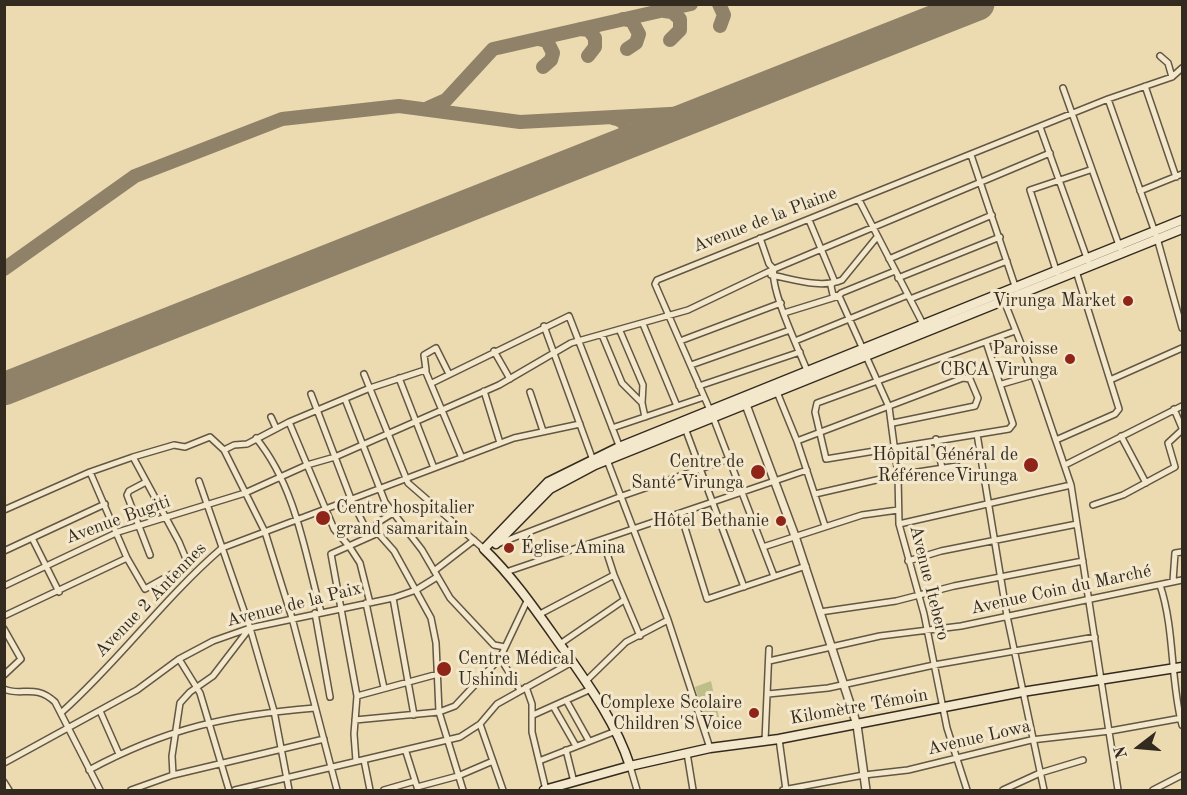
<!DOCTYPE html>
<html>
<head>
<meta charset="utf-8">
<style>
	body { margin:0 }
	#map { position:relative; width:1187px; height:795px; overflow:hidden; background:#ecdab1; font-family:"Old Standard TT",serif }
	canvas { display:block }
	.frame { position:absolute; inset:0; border:6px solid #342b20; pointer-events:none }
	.north { position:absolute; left:1109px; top:717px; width:60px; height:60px; -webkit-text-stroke:4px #f3e7cc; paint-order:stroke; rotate:254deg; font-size:16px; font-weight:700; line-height:24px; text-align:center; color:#342b20 }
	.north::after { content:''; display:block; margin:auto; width:21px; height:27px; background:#342b20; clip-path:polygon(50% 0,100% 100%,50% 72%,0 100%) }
</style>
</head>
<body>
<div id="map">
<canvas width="1187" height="795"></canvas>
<div class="frame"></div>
<div class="north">N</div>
</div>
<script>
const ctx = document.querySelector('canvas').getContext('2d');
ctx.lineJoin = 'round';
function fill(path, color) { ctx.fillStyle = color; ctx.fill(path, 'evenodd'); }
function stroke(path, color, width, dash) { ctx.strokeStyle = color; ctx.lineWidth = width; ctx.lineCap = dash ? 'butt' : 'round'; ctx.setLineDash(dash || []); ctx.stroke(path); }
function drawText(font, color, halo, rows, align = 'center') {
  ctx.font = font + ' "Old Standard TT",serif'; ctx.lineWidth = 6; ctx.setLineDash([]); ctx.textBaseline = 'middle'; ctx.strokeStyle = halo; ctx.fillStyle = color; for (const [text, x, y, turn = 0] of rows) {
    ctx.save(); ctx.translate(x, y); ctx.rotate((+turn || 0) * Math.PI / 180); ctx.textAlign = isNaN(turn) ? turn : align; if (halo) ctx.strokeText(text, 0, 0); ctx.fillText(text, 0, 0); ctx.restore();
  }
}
fill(new Path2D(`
	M711 681 720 722 717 726 707 729 695 687Z`), '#bdbe88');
stroke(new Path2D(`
	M719 4 724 15 720 26
	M664 11 672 12 680 19V30L670 40
	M623 19 632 21 639 34 636 43 627 49
	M580 29 589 30 595 38V47L588 56
	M538 39 547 41 553 53 551 60 543 67
	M428 108 446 100 493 49 691 4
	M613 118C630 121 631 135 621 146
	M4 269 135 176 282 119 399 106 520 122 707 112`), '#908268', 14);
stroke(new Path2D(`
	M4 389 978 4`), '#908268', 33);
const minor = new Path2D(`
	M1160 56 1168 63 1172 77
	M1145 86 1176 177
	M1063 88 1120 248
	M1108 99 1157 238 1182 328
	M1040 127 1088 261
	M971 155 1016 289
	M1140 191 1182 174
	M859 200 924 326
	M809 220 834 280 831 286 833 295 839 296 889 407 898 475 899 524 924 614 947 728 967 790
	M760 238 769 264 774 269C769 288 800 352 808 373
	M889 259 992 215
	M1057 273 1030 190 1090 170
	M771 275C793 279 821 289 842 280L877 237
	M898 278 1000 237
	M1003 298 1036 382 1071 485 1118 790
	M910 299 1007 261
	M784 313 839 296 841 293 895 271
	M643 324 677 406
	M544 326 594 463
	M620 331 643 385 642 403 645 417
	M602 335 622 383 642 403
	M680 341 781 303
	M795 341 908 295
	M986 342 1013 424 1009 429 826 459 815 412 817 403 1015 331
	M494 351 510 379
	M691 365 790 330
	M426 370 424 355 436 348 449 374
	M364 374 408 483 484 549
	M399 378 434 468
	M1110 380 1182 348
	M432 383 569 316 620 448
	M1002 384 1033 375
	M699 386 800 352
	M484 391 500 443
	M530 392 543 431
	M777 392 797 441 825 526
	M311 394 351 499 364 525
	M345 399 385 502 422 550 450 598 494 645 505 647
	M1174 409 1182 428
	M271 417 276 428
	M289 422 334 529 349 546 360 563 370 603
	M612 428 704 397
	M685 428 744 587
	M977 434 1007 616 1044 790
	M1121 436 1146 483
	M256 438C296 487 305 553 321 612
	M936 439 942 468
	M1056 440 1115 414 1119 409 1076 271
	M797 441 963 378 970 379 978 398 975 406 893 423
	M224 450 234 445 247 444 289 422 370 388 425 370 462 458
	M133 457 174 445 185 447 210 437 224 450 265 532 292 618 337 790
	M607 460 668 620 710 748
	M1065 465 1182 406
	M90 472 133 457 179 542 189 566
	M199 481 250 628 274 711 289 790
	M146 482 129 491 127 495 150 555
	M815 494 898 475 957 466
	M1093 505 1123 495 1175 467 1168 443 1182 430
	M4 510 90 472 127 558 145 589 188 565
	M393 513 377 523 378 533 394 551 431 618 436 643 439 712 463 790
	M681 515 707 599 806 566
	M899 524 1071 485
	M32 538 59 592
	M603 541 614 575 640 636
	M500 543 622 496 729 459
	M763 547 862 515 898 510
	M4 551 105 504
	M908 561 941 551 1077 524
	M434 571 474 540
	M506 572 807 470
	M774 576 713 417 655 284 657 280 1108 99 1172 77 1182 68
	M1173 581 1175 553 1182 552
	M1160 585C1175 630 1170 679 1182 725
	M4 586 118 532 245 493 307 465 335 457 499 385 571 343 688 310 774 269 1050 153
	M393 598 414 715
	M366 603 384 688
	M820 612 896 601 954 586 1083 561
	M315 613 330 697
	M540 614 614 575
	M4 616 127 558
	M4 629 21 659 4 675
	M560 644 624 600
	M500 658 520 690
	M179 659 200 693 229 790
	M769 661 880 636 961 626 1182 580
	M586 681 626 642 668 620
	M526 687 532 704V732L546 790
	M4 689C21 697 35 683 55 702L100 790
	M768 694 828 688 934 665 1095 637
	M357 696 438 674
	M566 700 589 741
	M553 706 576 746
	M100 711 119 754
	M62 712C119 661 164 598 222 548L514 438 580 424
	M533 715 591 689
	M355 720 439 712 455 706 500 658 528 599
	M480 724 503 790
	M779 739 786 790
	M765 741 769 649
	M566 750 574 782
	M406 752 418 790
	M687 753 693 790
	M364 760 370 790
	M356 761 354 734 357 696 331 554 378 533
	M539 761 616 731
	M4 763 137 690 179 659 213 641 250 628 393 598 416 590 437 577
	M630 766 637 790
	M89 770C167 728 228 715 315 708
	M173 775 172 756 180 703 190 692 213 676 249 629
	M4 782 9 790
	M417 787 458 776 493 761
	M131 790 173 775 324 739
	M235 790 460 737 480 724 497 704 572 662
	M384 790 415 781
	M783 790 864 775 908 770 1031 740 1110 731 1182 718
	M1003 790 1040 773 1083 760
	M1153 790 1182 775`);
const tertiary = new Path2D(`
	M745 402 795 536 857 725 866 790`);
const secondary = new Path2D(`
	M496 544 550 489 595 465 1182 229
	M630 766C616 723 590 687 564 650 539 615 515 579 484 549L548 482 619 447 1182 220
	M544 790 630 766 710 748 779 739 1022 692 1182 667`);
stroke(minor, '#625744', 8);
stroke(tertiary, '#625744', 10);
stroke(secondary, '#342b20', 11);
stroke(minor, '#f3e7cc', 5);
stroke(tertiary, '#f3e7cc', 7);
stroke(secondary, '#f3e7cc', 8);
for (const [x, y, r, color] of [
	[1128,301,6,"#8f2418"],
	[1070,359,6,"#8f2418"],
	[1031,465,8,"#8f2418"],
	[758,472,8,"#8f2418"],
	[323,518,8,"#8f2418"],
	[781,521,6,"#8f2418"],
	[509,548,6,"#8f2418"],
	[444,669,8,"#8f2418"],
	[754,713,6,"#8f2418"]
]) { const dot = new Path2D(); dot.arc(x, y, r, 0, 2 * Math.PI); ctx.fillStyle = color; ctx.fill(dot); stroke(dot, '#f3e7cc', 2); }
drawText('18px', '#342b20', '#f3e7cc', [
	["Avenue de la Plaine",765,220,-21],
	["Avenue Bugiti",118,520,-20],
	["Avenue Itebero",929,583,76],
	["Avenue Coin du Marché",1061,590,-12],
	["Avenue 2 Antennes",151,600,-46],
	["Avenue de la Paix",294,605,-14],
	["Kilomètre Témoin",859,707,-10],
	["Avenue Lowa",979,738,-13]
]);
drawText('18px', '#342b20', '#f3e7cc', [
	["Virunga Market",1116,301],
	["Paroisse",1058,349],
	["CBCA Virunga",1058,370],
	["Hôpital Général de",1018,455],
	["RéférenceVirunga",1018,476],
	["Centre de",744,462],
	["Santé Virunga",744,483],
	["Centre hospitalier",336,508,"left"],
	["grand samaritain",336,529,"left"],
	["Hôtel Bethanie",769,521],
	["Église Amina",521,548,"left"],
	["Centre Médical",458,659,"left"],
	["Ushindi",458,680,"left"],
	["Complexe Scolaire",742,703],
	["Children'S Voice",742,724]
], 'right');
</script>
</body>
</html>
